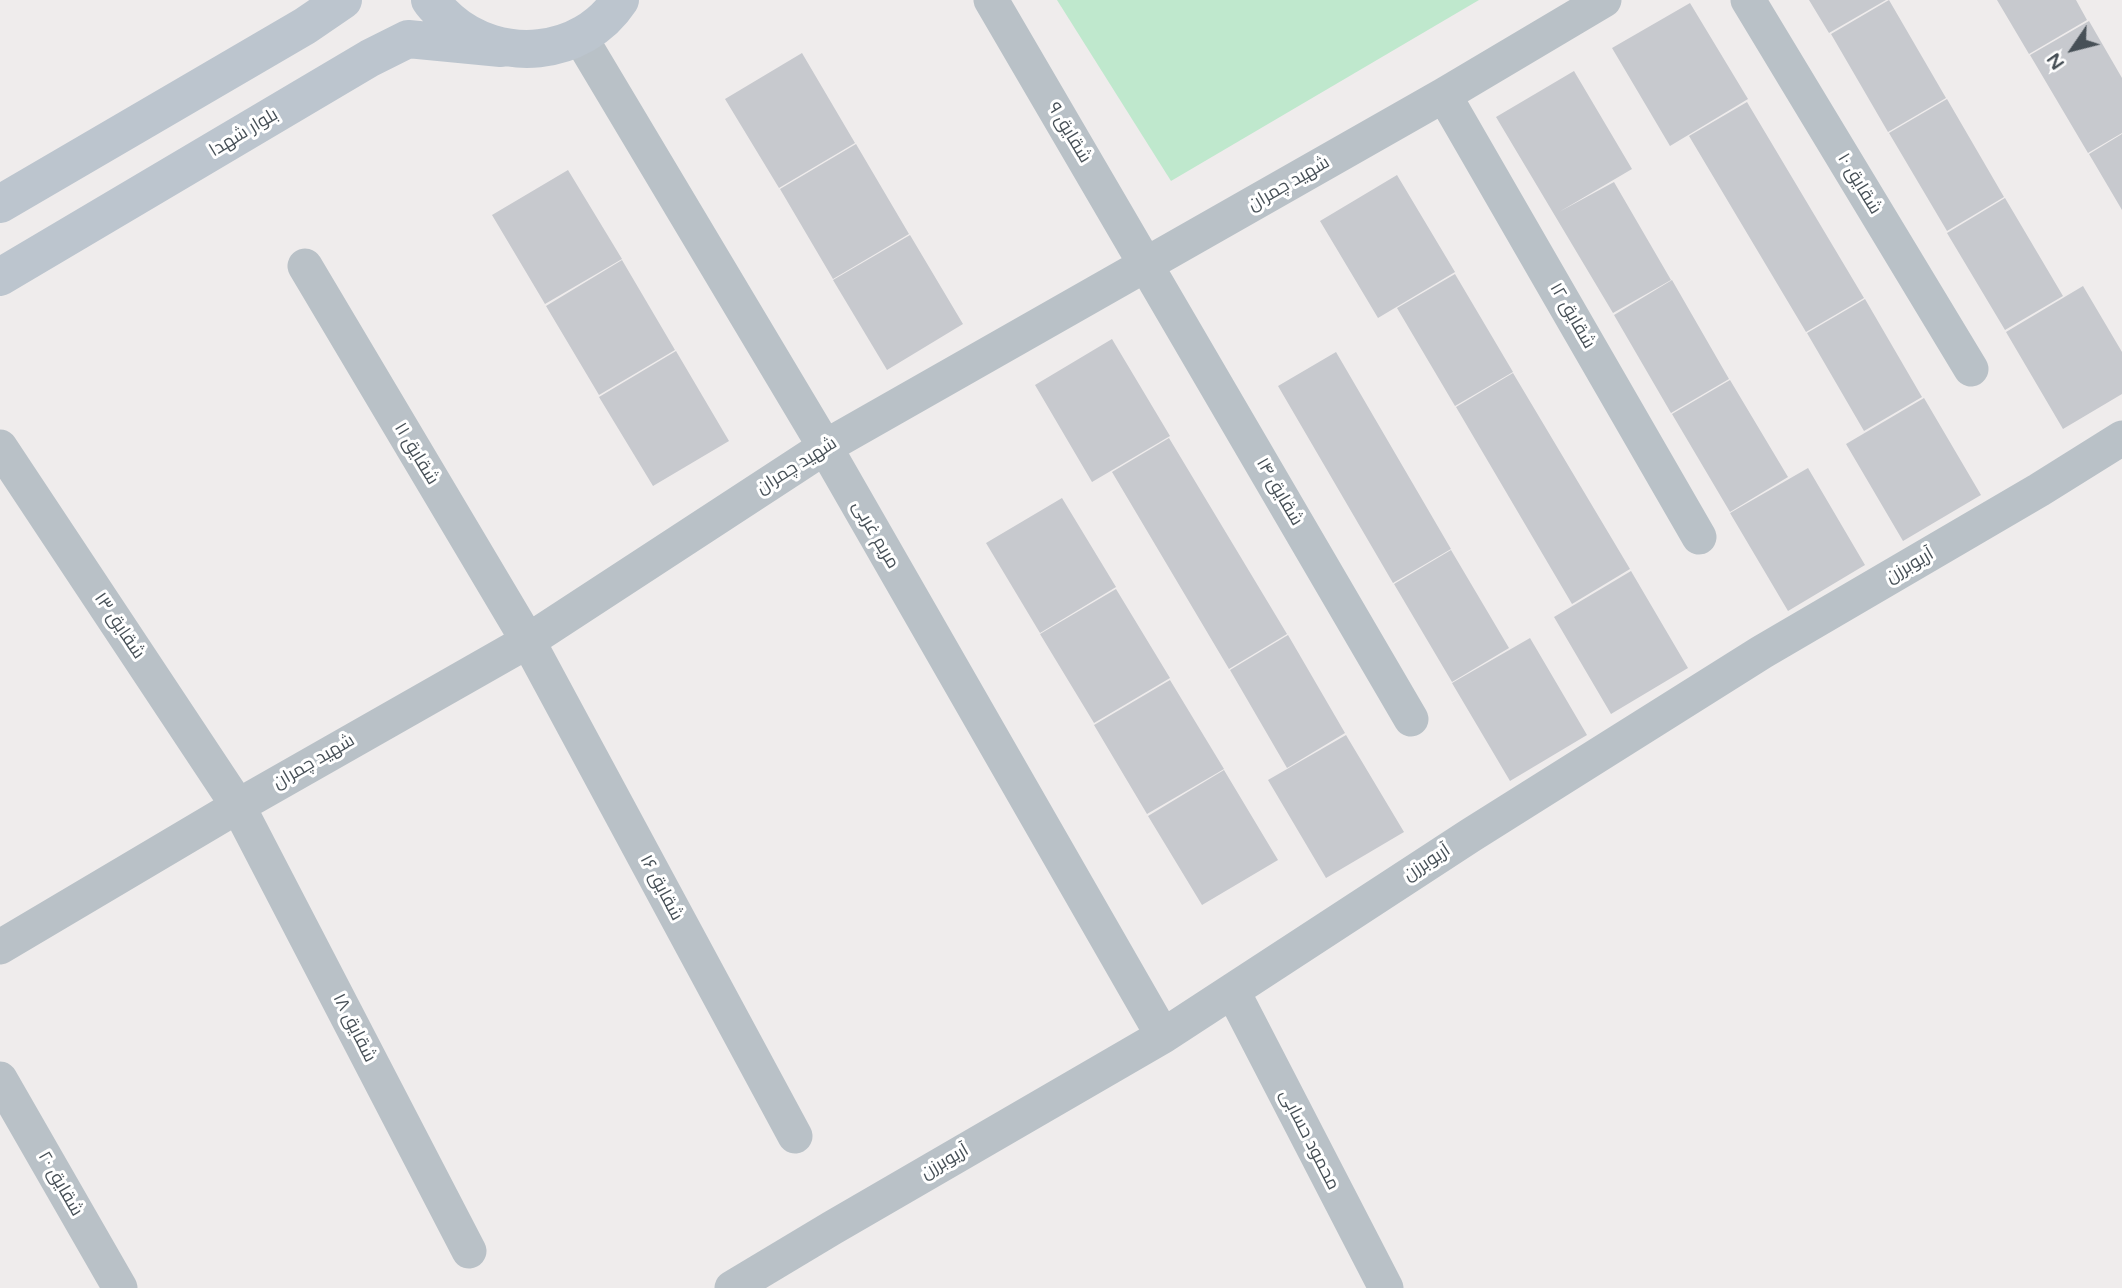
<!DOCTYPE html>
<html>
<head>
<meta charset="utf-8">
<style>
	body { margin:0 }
	#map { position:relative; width:2122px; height:1288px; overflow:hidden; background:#efecec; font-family:"Varela Round",sans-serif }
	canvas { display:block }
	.north { position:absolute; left:2038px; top:14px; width:70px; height:70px; -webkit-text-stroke:5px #fff; paint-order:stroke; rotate:235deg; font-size:19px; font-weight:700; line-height:28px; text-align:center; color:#475057 }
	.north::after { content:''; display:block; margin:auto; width:24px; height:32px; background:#475057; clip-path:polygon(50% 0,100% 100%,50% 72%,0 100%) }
</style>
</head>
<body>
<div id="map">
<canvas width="2122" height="1288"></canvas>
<div class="north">N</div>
</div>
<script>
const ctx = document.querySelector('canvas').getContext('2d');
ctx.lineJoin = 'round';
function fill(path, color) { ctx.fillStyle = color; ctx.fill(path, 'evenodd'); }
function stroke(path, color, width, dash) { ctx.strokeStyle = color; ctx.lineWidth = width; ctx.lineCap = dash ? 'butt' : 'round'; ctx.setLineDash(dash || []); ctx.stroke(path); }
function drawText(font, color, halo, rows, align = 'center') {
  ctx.font = font + ' "Varela Round",Cairo,sans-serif'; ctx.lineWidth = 6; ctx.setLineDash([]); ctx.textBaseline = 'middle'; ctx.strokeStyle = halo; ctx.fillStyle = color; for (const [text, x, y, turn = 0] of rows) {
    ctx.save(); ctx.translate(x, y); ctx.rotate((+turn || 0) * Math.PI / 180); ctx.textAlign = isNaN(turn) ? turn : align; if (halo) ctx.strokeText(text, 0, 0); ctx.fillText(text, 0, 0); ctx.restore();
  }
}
fill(new Path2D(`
	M1057 0H1479L1171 181Z`), '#bfe8cd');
fill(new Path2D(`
	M1809 0H1886L1829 33Z
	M1889 0 1946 98 1888 132 1831 34Z
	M1997 0H2076L2087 20 2029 54Z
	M1690 3 1748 99 1670 146 1612 48Z
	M2089 21 2122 78V133L2088 153 2030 55Z
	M802 53 855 143 779 188 725 99Z
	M1574 71 1632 169 1559 212 1614 182 1671 280 1613 313 1496 117Z
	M1947 99 2004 197 1947 231 1889 133Z
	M1747 102 1864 298 1806 332 1689 136Z
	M2122 134V210L2089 154Z
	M856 144 909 234 833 279 780 189Z
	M568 170 622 259 545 304 492 215Z
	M1397 175 1455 272 1378 318 1320 221Z
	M2005 198 2063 296 2005 330 1947 233Z
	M910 235 963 324 887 370 833 280Z
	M622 260 675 350 599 395 546 306Z
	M1455 274 1513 372 1455 406 1397 308Z
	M1672 280 1729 379 1671 413 1614 315Z
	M2083 286 2122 352V394L2063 429 2006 332Z
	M1865 299 1922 397 1864 431 1807 333Z
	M1112 339 1170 436 1092 482 1035 385Z
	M676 351 729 441 653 486 599 397Z
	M1336 352 1451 549 1393 583 1278 386Z
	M1513 373 1630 569 1572 604 1456 407Z
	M1730 380 1788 477 1730 512 1672 414Z
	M1924 398 1981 495 1903 541 1846 444Z
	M1169 438 1287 634 1229 669 1112 472Z
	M1808 468 1865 565 1788 611 1730 513Z
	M1062 498 1116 587 1040 633 986 543Z
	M1451 550 1509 648 1452 682 1394 584Z
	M1631 571 1688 668 1611 714 1554 617Z
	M1116 589 1170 678 1094 723 1040 634Z
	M1288 635 1345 733 1287 768 1230 670Z
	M1530 638 1587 735 1510 781 1452 683Z
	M1170 680 1224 769 1147 814 1094 725Z
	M1346 735 1404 832 1326 878 1268 780Z
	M1224 770 1278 860 1202 905 1148 816Z`), '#c7c9ce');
stroke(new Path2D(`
	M991 0 1411 719
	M1748 0 1971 369
	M580 37 825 447 1163 1036
	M1444 95 1699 537
	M305 266 528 641 795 1136
	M0 447 238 806 469 1251
	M0 947 238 806 528 641 825 447 1444 95 1604 0
	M1233 992 1386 1288
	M0 1079 120 1288
	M732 1288 832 1228 1163 1036 1471 835 1762 652 2039 490 2122 438`), '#b9c1c7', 35);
stroke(new Path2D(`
	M430 0C435 8 442 13 449 20 499 64 582 58 620 0
	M0 204 305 26 343 0
	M0 277 370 58 408 39 501 48`), '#bcc5ce', 38);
drawText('18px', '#475057', '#fff', [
	["بلوار شهدا",244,133,-31],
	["شقایق ۹",1069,133,59],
	["شهید چمران",1289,184,-30],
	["شقایق ۱۰",1859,184,59],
	["شقایق ۱۲",1572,316,60],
	["شقایق ۱۱",416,454,59],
	["شهید چمران",797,466,-32],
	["شقایق ۱۴",1279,492,60],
	["مریم غربی",875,535,60],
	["آریوبرزن",1910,566,-30],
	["شقایق ۱۳",119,626,56],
	["شهید چمران",314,762,-30],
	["آریوبرزن",1427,863,-33],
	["شقایق ۱۶",661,888,62],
	["شقایق ۱۸",354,1028,63],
	["محمود حسابی",1309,1140,63],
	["آریوبرزن",945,1162,-30],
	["شقایق ۲۰",60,1184,60]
]);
</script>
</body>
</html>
